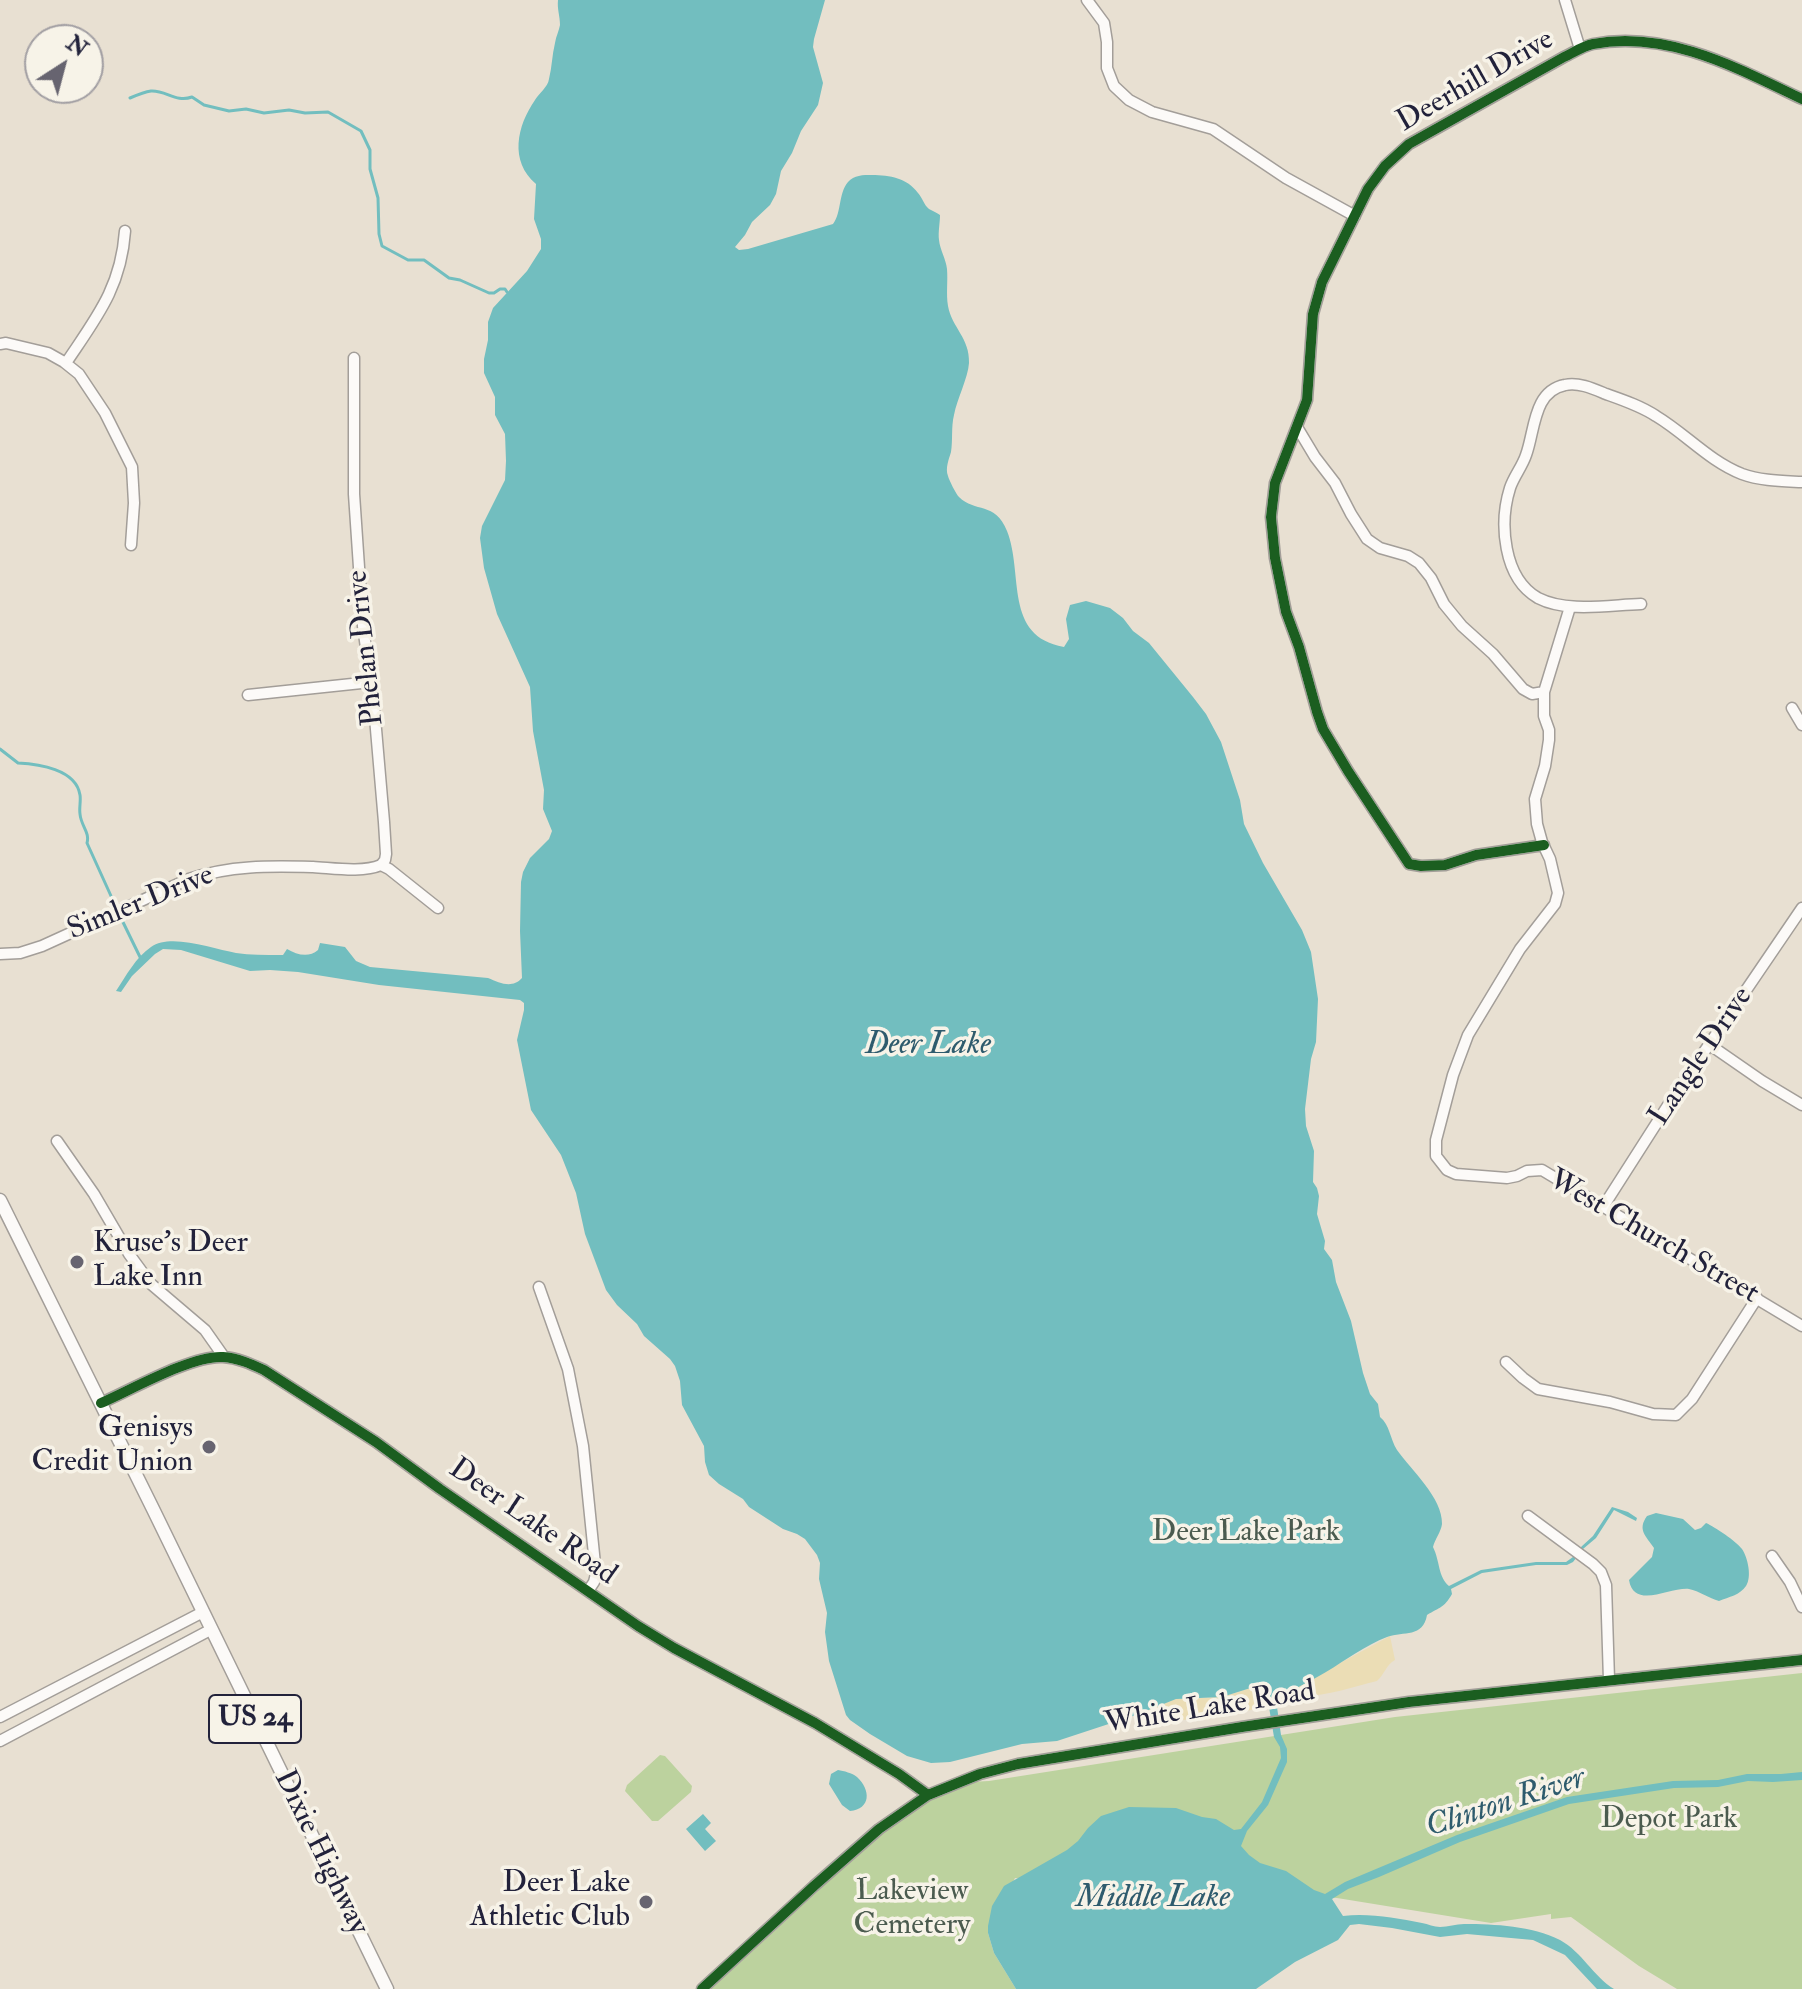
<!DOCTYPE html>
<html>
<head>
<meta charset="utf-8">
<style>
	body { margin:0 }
	#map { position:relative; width:1802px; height:1989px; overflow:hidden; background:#e8e0d2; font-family:"IM FELL Double Pica",serif }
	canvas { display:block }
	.north { position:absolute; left:24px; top:24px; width:80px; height:80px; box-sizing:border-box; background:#f7f3e8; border:2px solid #a29fa3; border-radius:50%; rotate:36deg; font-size:22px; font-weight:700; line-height:32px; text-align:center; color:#22223b }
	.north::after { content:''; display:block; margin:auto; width:28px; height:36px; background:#676470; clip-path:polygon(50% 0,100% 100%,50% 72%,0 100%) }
</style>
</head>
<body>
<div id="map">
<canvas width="1802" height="1989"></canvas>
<div class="north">N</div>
</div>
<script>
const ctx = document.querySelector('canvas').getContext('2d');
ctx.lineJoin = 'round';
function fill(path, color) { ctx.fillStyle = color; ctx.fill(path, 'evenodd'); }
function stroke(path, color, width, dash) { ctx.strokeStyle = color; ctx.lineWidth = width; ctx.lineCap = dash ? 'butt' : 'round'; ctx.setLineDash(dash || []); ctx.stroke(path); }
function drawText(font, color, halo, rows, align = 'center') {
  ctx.font = font + ' "IM FELL Double Pica",serif'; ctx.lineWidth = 7; ctx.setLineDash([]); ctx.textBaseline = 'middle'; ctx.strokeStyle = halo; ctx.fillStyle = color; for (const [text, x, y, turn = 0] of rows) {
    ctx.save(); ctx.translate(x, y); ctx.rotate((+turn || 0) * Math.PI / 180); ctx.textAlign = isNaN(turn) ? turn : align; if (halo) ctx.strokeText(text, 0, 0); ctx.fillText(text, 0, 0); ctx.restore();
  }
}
fill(new Path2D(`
	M1802 1673V1989H1677L1639 1966 1571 1917 1551 1919V1914L1491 1923 1337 1898 1015 1878 988 1933 994 1953 1016 1989H711L868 1845 905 1815 942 1793 970 1782 989 1781 1395 1717Z
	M660 1755 665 1756 692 1786 691 1792 658 1821H652L625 1791 627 1785Z`), '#bcd29e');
fill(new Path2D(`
	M1390 1636 1395 1660C1386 1665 1384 1675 1377 1681 1352 1687 1325 1697 1299 1696L1292 1689Z
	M1260 1685 1266 1689 1268 1702 1257 1709 1191 1720 1162 1719 1142 1722 1135 1718 1136 1715 1176 1699 1222 1697Z`), '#ebddb5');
fill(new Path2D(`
	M558 0H825L814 39 813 47 823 83 818 105 801 131 792 153 781 171 776 194 770 205 752 222 745 235 735 247 739 250 748 249 833 224C842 212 838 194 848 182 854 175 863 175 872 175 890 175 907 178 918 193 922 197 924 205 929 209 933 211 937 213 940 215 940 223 938 232 939 240 940 250 946 259 947 269 948 281 946 294 948 306 952 328 970 338 969 363 968 378 957 399 954 415 951 427 953 440 951 452 949 459 945 468 948 476 949 480 956 494 959 497 975 513 995 501 1007 531 1024 574 1003 636 1064 647L1069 639 1066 619 1070 605 1086 601 1110 608 1123 618 1133 631 1149 643 1193 697 1206 714 1221 742 1240 800 1244 824 1263 863 1302 930 1311 952 1318 999 1316 1042 1311 1059 1305 1109 1306 1126 1314 1151 1313 1182 1317 1188 1319 1196 1317 1214 1325 1241 1324 1249 1332 1260 1336 1282 1351 1321 1363 1373 1370 1394 1378 1404 1380 1417C1390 1425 1390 1439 1397 1450 1411 1470 1443 1498 1442 1524 1441 1532 1435 1539 1433 1547 1440 1561 1438 1577 1449 1586L1481 1570 1536 1562H1566L1573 1557 1581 1547 1593 1536 1612 1507 1628 1512 1637 1518 1636 1521 1614 1510 1596 1538 1583 1549 1573 1562 1567 1565H1536L1482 1573 1451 1589 1452 1594C1444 1608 1440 1607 1427 1615 1423 1638 1404 1631 1387 1637 1366 1645 1346 1660 1326 1672 1310 1682 1292 1689 1276 1700L1281 1735 1287 1749V1762L1268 1805 1247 1831 1241 1846 1249 1855 1260 1863 1286 1871 1314 1890 1325 1894 1345 1882 1457 1835 1567 1797 1673 1781 1718 1780 1747 1774H1781L1802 1772V1780L1773 1782 1748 1781 1718 1787 1674 1788 1569 1804 1460 1842 1379 1877 1348 1889 1332 1899 1343 1916C1369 1913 1396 1918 1422 1923 1428 1924 1434 1927 1440 1927 1448 1927 1456 1924 1464 1924 1495 1924 1532 1926 1560 1940 1582 1952 1593 1976 1614 1989H1597L1565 1955 1533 1940 1467 1934 1440 1937 1392 1928 1359 1924 1350 1925 1338 1940 1295 1962 1256 1989H1016L994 1953 988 1933V1926L992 1906 1004 1886 1067 1850 1078 1841 1088 1828 1101 1816 1129 1807 1176 1808 1202 1817 1216 1819 1234 1830 1241 1829 1262 1802 1281 1758 1280 1747 1274 1737 1266 1689 1260 1685 1222 1697 1176 1699 1136 1715 1057 1741 1022 1744 950 1762 931 1763 907 1756 870 1734 850 1720 846 1715 829 1661 825 1632 827 1613 819 1579 820 1563 817 1555 805 1539 797 1534 783 1529 749 1507 743 1499 719 1484 709 1475 705 1462 704 1446 682 1405 680 1381 675 1366 670 1359 644 1336 637 1324 617 1305 606 1290 585 1234 576 1193 561 1155 531 1110 517 1040 524 1010V1003L520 1000 379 985 298 972 270 970 250 971 181 950 163 949 155 954 132 976 121 992 116 991C126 976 136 957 151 947 171 933 213 949 236 953 250 955 265 955 280 955H283L287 949C297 955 309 958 318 950L320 943 345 947 356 961 370 967 488 978C500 983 512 989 522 978L520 931 521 882 523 872 530 858 549 839 552 831 543 809 544 790 533 731 530 687 497 614 484 568 480 538 482 526 505 480 506 461 505 434 495 415V397L484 373V359L488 340V322L493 308 527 271 541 249V239L534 219 536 184C509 161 517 126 535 100 539 93 548 87 549 79 552 67 552 55 555 43 556 36 559 31 560 25 560 16 557 9 558 0Z
	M1656 1513 1683 1519 1695 1530 1701 1528 1706 1523C1715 1527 1736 1541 1742 1549 1748 1558 1752 1577 1746 1586 1740 1595 1729 1597 1719 1601 1709 1598 1699 1591 1689 1589 1670 1587 1634 1610 1629 1580L1652 1557 1654 1548C1646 1536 1637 1530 1647 1516Z
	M838 1770C844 1771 852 1773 857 1777 871 1790 871 1809 850 1811L842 1805 829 1784 831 1774Z
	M703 1814 711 1823 705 1829 716 1841 705 1851 686 1829Z`), '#72bebf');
stroke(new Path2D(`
	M130 98C137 95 144 92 151 91 166 90 176 103 192 97L204 105 229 111 246 109 264 113 289 110 305 113 328 112 361 131 370 150V169L378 198 379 234 382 246 408 260H424L449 278 460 280 489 293H494L500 289H505L507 292
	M0 749 18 763C38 764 76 769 80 795 81 801 79 808 80 814 81 826 90 832 87 843L116 907
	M119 914 140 957`), '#72bebf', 3);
const minor = new Path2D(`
	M1087 0 1104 23 1107 42V68L1114 86 1129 100 1152 112 1213 129 1286 178 1355 216
	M1565 0 1580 49
	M0 344 6 343 48 353 64 362 79 374 105 413 132 467 134 503 131 545
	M354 358V494L363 626 374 706 384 822 386 854 385 860 381 865
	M66 363C96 318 121 288 125 231
	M1297 427 1315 457 1335 483 1351 514 1367 539 1380 548 1408 556 1419 563 1431 578 1444 604 1462 626 1493 654 1523 689 1532 694 1544 692
	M1641 604C1609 605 1567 613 1538 598 1503 578 1499 523 1510 488 1514 476 1522 467 1526 455 1535 431 1533 391 1565 385 1579 382 1594 389 1606 394 1623 400 1641 406 1656 416 1686 434 1709 461 1742 474 1761 481 1782 481 1802 482
	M1570 607 1544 692V716L1549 730V740L1545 766 1535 799 1537 824 1542 842 1550 859 1558 893 1555 904 1520 949 1468 1035 1453 1075 1436 1140V1156L1447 1170 1456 1174 1507 1178 1517 1176 1527 1171 1542 1170 1802 1326
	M248 695 371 682
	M1792 708 1802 725
	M1544 845 1476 855 1445 865 1421 866 1409 864 1348 771 1323 729 1317 712 1299 647 1286 612 1275 558 1271 517 1275 483 1307 400 1313 314 1322 282 1368 189 1385 166 1409 144 1564 57C1573 53 1583 46 1593 44 1668 30 1737 68 1802 99
	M381 865 389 869 438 908
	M0 954 20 953 42 946 189 879C231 865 269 866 313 867 333 868 362 873 381 865
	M1710 1045 1762 1081 1802 1105
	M57 1141 94 1194 129 1254 151 1284 205 1330 224 1357
	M1603 1207 1672 1099 1802 908
	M539 1287 568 1369 583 1446 596 1574 594 1582 588 1591
	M1506 1362 1523 1378 1538 1389 1610 1402 1653 1414 1676 1415 1692 1399 1757 1298
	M101 1403C131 1390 192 1355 223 1357 238 1358 251 1364 264 1370L376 1442 440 1489 638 1626 674 1648 815 1723 899 1774 928 1795
	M1528 1516 1593 1564 1601 1572 1606 1585 1609 1680
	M1772 1556 1790 1582 1802 1607
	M0 1717 203 1612
	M0 1741 212 1629
	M702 1989 814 1886 879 1829 928 1795 980 1774 1018 1764 1242 1727 1409 1702 1802 1660`);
const major = new Path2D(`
	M0 1200 153 1509 387 1989`);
stroke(minor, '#a39e99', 13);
stroke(major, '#a39e99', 15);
stroke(minor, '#fcfaf8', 10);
stroke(major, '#fcfaf8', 12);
stroke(new Path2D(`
	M1544 845 1476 855 1445 865 1421 866 1409 864 1348 771 1323 729 1317 712 1299 647 1286 612 1275 558 1271 517 1275 483 1307 400 1313 314 1322 282 1368 189 1385 166 1409 144 1564 57C1573 53 1583 46 1593 44 1668 30 1737 68 1802 99
	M101 1403C131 1390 192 1355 223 1357 238 1358 251 1364 264 1370L376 1442 440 1489 638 1626 674 1648 815 1723 899 1774 928 1795
	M702 1989 814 1886 879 1829 928 1795 980 1774 1018 1764 1242 1727 1409 1702 1802 1660`), '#1b5e20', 10);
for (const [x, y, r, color] of [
	[77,1262,8,"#676470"],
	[209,1447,8,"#676470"],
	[646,1902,8,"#676470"]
]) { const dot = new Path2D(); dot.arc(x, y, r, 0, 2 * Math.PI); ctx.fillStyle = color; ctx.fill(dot); stroke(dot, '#f7f3e8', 3); }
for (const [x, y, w] of [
	[255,1719,92]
]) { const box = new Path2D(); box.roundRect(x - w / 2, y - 24, w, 48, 6); ctx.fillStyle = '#f7f3e8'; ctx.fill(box); stroke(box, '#22223b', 2); }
drawText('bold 28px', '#22223b', null, [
	["US 24",255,1719]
]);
drawText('30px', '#22223b', '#f7f3e8', [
	["Deerhill Drive",1476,82,-30],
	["Phelan Drive",367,648,-96],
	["Simler Drive",141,904,-22],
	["Langle Drive",1702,1057,-56],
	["West Church Street",1653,1238,30],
	["Deer Lake Road",532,1523,35],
	["White Lake Road",1210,1709,-9],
	["Dixie Highway",320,1853,64]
]);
drawText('30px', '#22223b', '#f7f3e8', [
	["Kruse's Deer",93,1245,"left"],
	["Lake Inn",93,1279,"left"],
	["Genisys",193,1430],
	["Credit Union",193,1464],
	["Deer Lake",630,1885],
	["Athletic Club",630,1919]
], 'right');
drawText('30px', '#4b5b4f', '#f7f3e8', [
	["Deer Lake Park",1246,1534],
	["Depot Park",1669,1821],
	["Lakeview",912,1893],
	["Cemetery",912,1927]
]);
drawText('italic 32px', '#2e5b6d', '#f7f3e8', [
	["Deer Lake",928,1046],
	["Clinton River",1506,1804,-18],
	["Middle Lake",1153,1899]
]);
</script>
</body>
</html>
